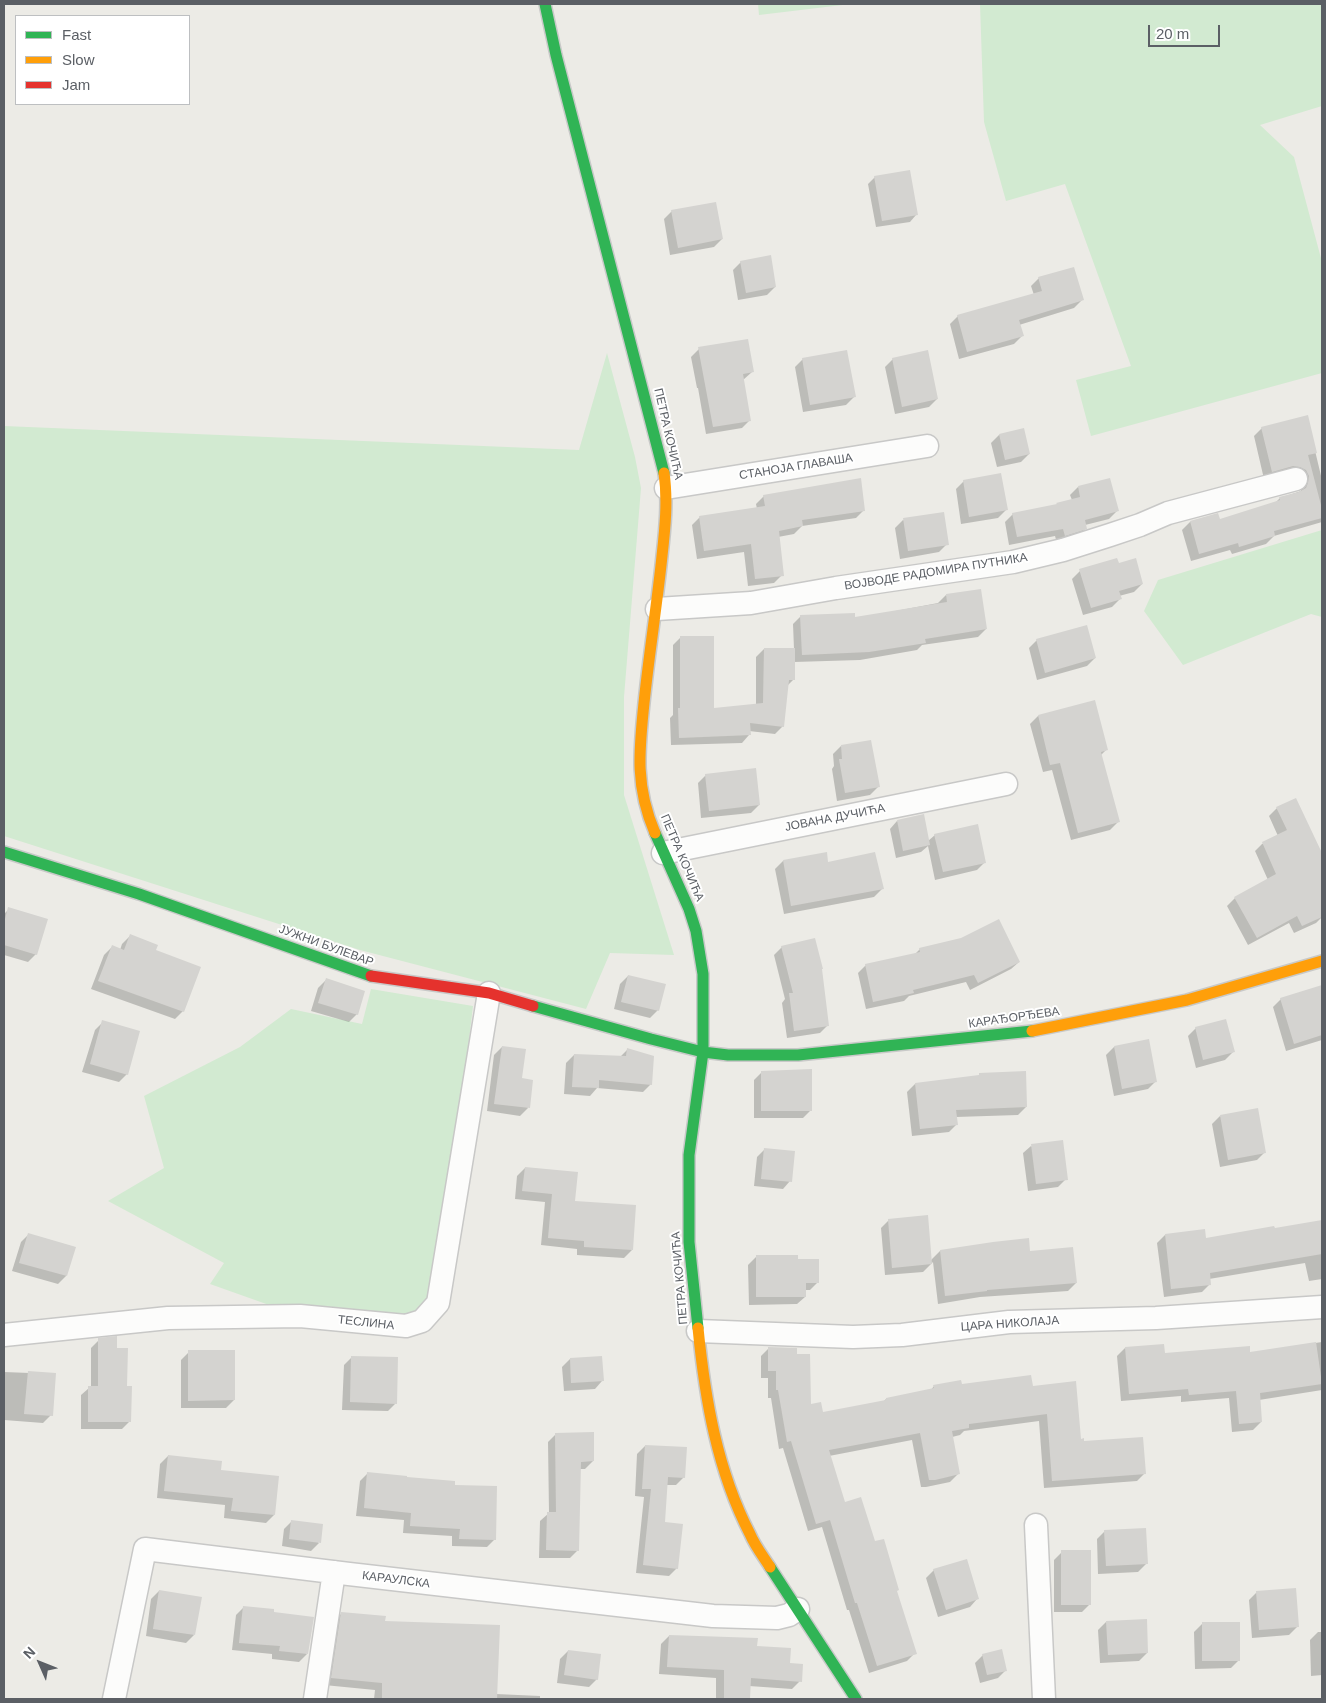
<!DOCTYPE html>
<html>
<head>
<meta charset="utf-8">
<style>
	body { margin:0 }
	#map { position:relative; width:1326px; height:1703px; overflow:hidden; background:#ecebe6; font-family:Helvetica,sans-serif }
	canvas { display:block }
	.frame { position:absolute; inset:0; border:5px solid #5b5f65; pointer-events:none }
	.legend { position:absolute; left:15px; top:15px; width:175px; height:90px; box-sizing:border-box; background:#fff; border:1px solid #bdbfc1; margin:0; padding:6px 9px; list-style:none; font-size:15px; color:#5b5f65 }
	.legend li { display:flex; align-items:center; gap:10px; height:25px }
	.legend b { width:25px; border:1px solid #bdbfc1 }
	.north { position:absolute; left:15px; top:1638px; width:50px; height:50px; -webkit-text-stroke:4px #fff; paint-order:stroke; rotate:314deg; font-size:14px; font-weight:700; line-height:20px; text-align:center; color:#5b5f65 }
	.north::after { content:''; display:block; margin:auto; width:18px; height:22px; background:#5b5f65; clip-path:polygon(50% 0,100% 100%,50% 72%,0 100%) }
	.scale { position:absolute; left:1148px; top:25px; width:72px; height:22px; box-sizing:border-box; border:2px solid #5b5f65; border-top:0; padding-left:6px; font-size:15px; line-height:18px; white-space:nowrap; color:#5b5f65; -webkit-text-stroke:4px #fff; paint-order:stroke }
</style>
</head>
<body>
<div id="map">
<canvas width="1326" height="1703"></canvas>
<div class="frame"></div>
<ul class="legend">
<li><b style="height:6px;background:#30b455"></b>Fast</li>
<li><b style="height:6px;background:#ff9f0a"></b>Slow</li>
<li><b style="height:6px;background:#e5322d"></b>Jam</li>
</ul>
<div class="north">N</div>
<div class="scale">20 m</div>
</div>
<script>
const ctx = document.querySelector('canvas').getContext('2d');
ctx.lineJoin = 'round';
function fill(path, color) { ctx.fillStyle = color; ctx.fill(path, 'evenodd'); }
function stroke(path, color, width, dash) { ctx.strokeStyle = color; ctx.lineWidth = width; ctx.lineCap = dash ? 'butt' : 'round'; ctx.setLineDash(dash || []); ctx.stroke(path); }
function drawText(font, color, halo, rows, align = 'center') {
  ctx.font = font + ' Helvetica,sans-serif'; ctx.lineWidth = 4; ctx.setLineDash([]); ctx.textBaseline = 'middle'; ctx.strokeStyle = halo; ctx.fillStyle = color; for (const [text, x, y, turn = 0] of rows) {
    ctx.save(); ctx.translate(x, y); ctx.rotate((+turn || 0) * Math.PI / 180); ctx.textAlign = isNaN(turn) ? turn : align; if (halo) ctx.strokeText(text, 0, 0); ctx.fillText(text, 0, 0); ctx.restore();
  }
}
fill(new Path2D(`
	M758 4H851L759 15Z
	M980 4H1322V106L1260 125 1294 157 1322 262V373L1091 436 1076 380 1131 366 1065 184 1006 201 984 122Z
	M607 353 635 457 641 488 624 697V795L674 955 610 953 586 1009 360 950 4 836V426L579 450Z
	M1322 530V617L1311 614 1183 665 1144 611 1158 580Z
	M371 989 473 1006 438 1303 422 1321 300 1316 210 1284 224 1263 108 1201 164 1168 144 1096 240 1047 291 1009 362 1024Z`), '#d2ead1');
fill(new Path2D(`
	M875 177 916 215 910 222 876 227 868 184Z
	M672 211 722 239 714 247 670 255 664 219Z
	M741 262 775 287 767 295 738 300 733 270Z
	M1039 278 1082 300 1074 308 1019 325 1022 336 1014 344 959 359 950 324 958 316 1034 295 1031 286Z
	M699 349 752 372 743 380 750 420 742 428 706 434 698 388H697L691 357Z
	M803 359 854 397 846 405 803 412 795 367Z
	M893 359 937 399 929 407 895 414 885 367Z
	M1307 417 1322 480V522L1274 536 1266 544 1232 554 1230 550 1191 561 1182 530 1190 522 1218 515 1219 521 1275 503 1280 498 1301 491V485L1264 479 1254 436 1262 428Z
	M1023 430 1029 454 1021 462 997 467 991 443 999 435Z
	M964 481 1006 510 998 518 961 524 956 489Z
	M1078 487 1117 511 1109 519 1085 525 1086 528 1078 536 1057 543 1055 536 1009 545 1005 522 1013 514 1055 506 1072 500 1070 495Z
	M764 496 864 510 856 518 802 526 794 534 778 537 782 575 774 583 748 586 744 552 697 559 692 525 700 517 757 509 756 504Z
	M903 520 947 544 939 552 900 559 895 528Z
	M1118 565 1142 584 1134 592 1119 596 1120 599 1112 607 1083 615 1072 579 1080 571Z
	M946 595 986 629 978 637 922 645 917 650 860 660 794 662V679L787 686 783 726 775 734 749 731V735L742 743 671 745 670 718 673 715V645L681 637 713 709 756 705V657L764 649H794L793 624 801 616 853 619 938 603Z
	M1037 640 1095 658 1087 666 1037 680 1029 648Z
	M1094 702 1106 750 1101 755 1118 822 1110 830 1071 840 1052 770 1043 772 1030 724 1038 716Z
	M841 746 878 787 870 795 837 801 832 769 834 766 833 754Z
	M706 775 759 805 751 813 701 818 698 783Z
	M1295 799 1322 856V917L1316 923 1294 933 1289 923 1248 945 1227 906 1235 898 1268 880 1255 851 1262 844 1278 836 1269 816 1277 808Z
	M897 821 928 841 935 835 985 862 977 870 935 880 928 846 921 852 896 858 890 829Z
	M783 861 827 864 882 889 874 897 784 914 775 869Z
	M9 909 36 954 28 962 4 955V914Z
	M130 936 154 951 183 1011 175 1019 91 989 104 955 112 947 120 950 122 944Z
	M782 947 828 1025 820 1033 787 1038 782 1003 785 999 774 955Z
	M920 949 1019 962 1011 969 970 990 966 982 909 996 904 1001 866 1009 858 973 866 965 915 954Z
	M628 976 658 1010 650 1018 614 1009 620 984Z
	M326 980 357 1014 349 1022 311 1011 318 988Z
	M1322 986V1040L1286 1051 1273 1007 1281 999Z
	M103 1022 127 1074 119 1082 82 1072 95 1030Z
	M1196 1028 1233 1052 1225 1060 1196 1068 1188 1036Z
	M1148 1041 1156 1081 1148 1089 1114 1096 1106 1055 1114 1047Z
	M502 1047 528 1108 520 1116 487 1111 494 1055Z
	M627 1050 651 1084 643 1092 597 1088 590 1096 564 1094 566 1063 574 1055 620 1057Z
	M762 1072 811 1110 803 1118H754V1080Z
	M915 1084 1026 1107 1018 1115 956 1117 957 1124 949 1132 912 1136 907 1092Z
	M1220 1116 1265 1152 1257 1160 1220 1167 1212 1124Z
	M1031 1146 1066 1179 1058 1187 1028 1191 1023 1153Z
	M765 1149 790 1181 783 1189 754 1186 757 1157Z
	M525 1168 573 1203 632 1250 624 1258 577 1255V1249L541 1245 545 1202 515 1199 517 1176Z
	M889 1220 931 1260 940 1251 1029 1252 1076 1283 1068 1291 980 1297 938 1304 933 1262 923 1272 885 1275 881 1228Z
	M1322 1221V1279L1309 1281 1305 1263 1209 1279 1210 1284 1202 1292 1164 1297 1157 1243 1165 1235 1205 1239 1274 1230Z
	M29 1234 74 1247 66 1276 58 1284 12 1271 21 1242Z
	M756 1257 818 1282 810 1290H805V1297L797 1304 749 1305 748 1265Z
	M99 1340 116 1349 126 1387 130 1421 122 1429H81V1395L89 1388 91 1387V1348Z
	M1322 1342V1390L1259 1400 1261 1422 1253 1430 1232 1432 1229 1398 1181 1402V1396L1121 1401 1117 1356 1125 1348 1164 1355 1249 1353Z
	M769 1348 809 1405 822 1413 884 1401 886 1399 931 1390 934 1386 961 1385 1031 1387 1083 1443 1145 1473 1137 1481 1044 1488 1039 1421 964 1431 960 1435 952 1437 958 1474 950 1482 926 1487H921L912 1440 829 1456 844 1504 874 1543 896 1591 915 1653 907 1661 869 1673 849 1610H847L822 1527 808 1531 783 1448 779 1449 771 1398H768V1378H761V1356Z
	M189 1352 234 1400 226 1408H181V1360Z
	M352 1357 396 1403 388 1411 342 1410 344 1365Z
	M570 1359 602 1381 595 1389 564 1391 562 1367Z
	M4 1372 55 1374 51 1415 43 1423 4 1420Z
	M556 1434 593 1461 585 1469H580L578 1550 570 1558H539L540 1521 549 1513 548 1442Z
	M645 1446 684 1477 676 1485H666L664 1524 677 1568 669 1576 636 1573 644 1497 635 1496 637 1454Z
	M168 1456 220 1471 278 1477 274 1515 266 1523 224 1518 225 1505 157 1498 160 1464Z
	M368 1473 453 1486 495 1539 487 1547 452 1546V1536L403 1533 404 1520 356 1516 360 1481Z
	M292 1521 319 1543 311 1551 282 1546 284 1529Z
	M1105 1531 1146 1564 1138 1572 1098 1574 1097 1539Z
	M1062 1552 1090 1604 1082 1612H1054V1560Z
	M934 1570 977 1599 970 1607 938 1617 926 1578Z
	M159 1591 194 1635 186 1643 146 1636 151 1599Z
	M1257 1592 1297 1627 1289 1635 1252 1638 1249 1600Z
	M244 1607 307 1654 299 1662 272 1659V1654L232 1650 236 1615Z
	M342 1613 384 1622 496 1694 540 1696V1699H374L375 1690 324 1685 334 1621Z
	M1106 1622 1147 1653 1139 1661 1100 1663 1098 1630Z
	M1202 1624 1239 1660 1231 1668 1195 1669 1194 1632Z
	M1318 1632H1322V1675L1311 1676 1310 1640Z
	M669 1636 756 1647 789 1664 800 1681 792 1689 749 1686V1699H716V1678L659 1674 661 1644Z
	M568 1651 597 1679 589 1687 557 1683 560 1659Z
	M983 1655 1006 1670 998 1678 980 1683 975 1663Z`), '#0003');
fill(new Path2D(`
	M910 170 918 215 882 221 874 176Z
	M716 202 723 239 678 248 671 210Z
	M771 255 776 287 746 293 740 261Z
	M1074 267 1084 300 1019 320 1024 336 967 352 957 315 1042 291 1038 277Z
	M748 339 754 372 743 374 751 421 713 427 698 347Z
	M847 350 856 397 810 405 802 358Z
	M928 350 938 399 902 407 892 358Z
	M1308 415 1317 453 1308 455 1322 509V518L1274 531 1275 536 1239 547 1238 543 1199 554 1190 521 1218 513 1220 519 1280 500 1279 497 1299 492 1306 488 1308 483 1309 476 1306 470 1300 467 1293 466 1272 472 1261 427Z
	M1024 428 1030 454 1005 460 999 434Z
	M1001 473 1008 510 969 517 963 480Z
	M861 478 865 511 802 520 803 526 779 531 784 576 755 579 751 544 704 551 699 516 765 506 763 495Z
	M1110 478 1119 511 1085 520 1087 529 1065 536 1063 529 1017 537 1012 513 1057 504 1056 503 1080 497 1078 486Z
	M944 512 949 545 908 551 903 518Z
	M1117 558 1119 563 1136 558 1143 584 1119 591 1122 599 1091 608 1079 569Z
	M981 589 987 629 925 639 926 643 869 652 802 655 800 615 855 613V617L947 602 946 594Z
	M1087 625 1096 658 1045 673 1036 639Z
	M680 636H714V708L763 703 764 648H795V680H789L784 727 750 723 751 735 679 738 678 708H680Z
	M1095 700 1108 750 1101 752 1120 822 1078 833 1060 763 1050 765 1038 715Z
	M871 740 880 787 845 793 839 759H842L841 745Z
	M756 768 760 805 709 811 705 774Z
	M1296 798 1322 853V917L1302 926 1297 916 1257 938 1234 897 1276 874 1262 842 1287 830 1276 807Z
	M924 814 930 845 903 851 897 820Z
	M978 824 986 863 943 872 934 834Z
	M827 852 828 862 875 852 884 889 791 906 783 860Z
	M8 907 48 919 37 955 4 945V923Z
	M999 919 1020 962 978 983 974 975 913 990 914 993 873 1002 865 964 920 952 919 948 961 938Z
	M130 934 158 945 156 950 201 967 184 1012 98 981 112 945 124 950Z
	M815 938 823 969H822L829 1026 794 1031 789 993H793L781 946Z
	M628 975 666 984 659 1011 621 1002Z
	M326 978 365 991 358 1015 318 1003Z
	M1322 985V1035L1294 1044 1280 998Z
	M1226 1019 1235 1052 1203 1060 1195 1027Z
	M102 1020 140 1031 128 1075 90 1064Z
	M1149 1039 1157 1082 1122 1089 1114 1046Z
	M502 1046 526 1049 522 1078 533 1080 530 1108 494 1104Z
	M627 1048 654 1056 652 1085 599 1080V1088L572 1087 574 1054 626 1056Z
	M812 1069V1111H761V1071Z
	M1026 1071 1027 1107 956 1110 958 1125 920 1129 915 1083 979 1075V1073Z
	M1258 1108 1266 1153 1228 1160 1220 1115Z
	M1063 1140 1068 1180 1036 1184 1031 1144Z
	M764 1148 795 1151 792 1182 761 1179Z
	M525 1167 578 1172 575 1201 636 1205 633 1250 584 1247V1241L548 1238 552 1194 522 1191Z
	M928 1215 932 1264 892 1268 888 1219Z
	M1322 1220V1254L1210 1273 1211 1285 1171 1289 1165 1234 1205 1229 1206 1238 1274 1226 1275 1228Z
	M28 1233 76 1247 67 1276 19 1263Z
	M1029 1238 1030 1251 1073 1247 1077 1283 987 1290V1291L945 1296 940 1250 993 1242Z
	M756 1255H798V1259H819V1283H806V1297H756Z
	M117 1336V1348H128L127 1386H132L131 1422H88V1386H98V1338Z
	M1316 1342 1322 1384 1260 1393 1262 1422 1239 1424 1236 1391 1189 1395 1188 1389 1129 1394 1125 1347 1164 1344 1165 1353 1250 1346V1352Z
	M768 1347 797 1348V1354H810L811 1404 821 1402 823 1412 886 1400V1398L934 1388 933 1385 961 1380 962 1384 1031 1375 1033 1386 1076 1381 1081 1439 1084 1438V1441L1143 1437 1146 1474 1052 1481 1047 1414 969 1424V1428L952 1431 960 1474 935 1480H929L920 1433 829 1450 845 1502 861 1497 875 1541 884 1539 899 1590 897 1591 917 1654 877 1666 857 1603H855L830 1520 816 1524 791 1441 787 1442 778 1390H776V1371H768Z
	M188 1350H235V1400L188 1401Z
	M351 1356 398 1357 397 1404 350 1402Z
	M602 1356 604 1381 571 1383 570 1358Z
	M28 1371 56 1373 53 1416 24 1414Z
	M594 1432V1461L581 1462 579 1551 546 1550 547 1512H556L555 1433Z
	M645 1445 687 1447 685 1478 668 1477 665 1522 683 1524 678 1569 643 1565 651 1489H642Z
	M168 1455 222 1461 221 1470 279 1476 275 1515 231 1511 233 1498 164 1491Z
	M367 1472 407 1476V1477L455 1481V1485L497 1486 496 1540 459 1539 460 1529 410 1526 411 1513 364 1508Z
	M291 1520 323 1524 321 1543 289 1539Z
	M1146 1528 1148 1564 1106 1566 1104 1530Z
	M1061 1550H1091V1605H1061Z
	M967 1559 979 1599 946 1610 933 1569Z
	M1296 1588 1299 1627 1259 1630 1256 1591Z
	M159 1590 202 1597 195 1635 153 1629Z
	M243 1606 274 1609V1612L314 1617 308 1654 279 1651 280 1646 239 1643Z
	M341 1612 386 1616 385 1621 500 1625 497 1699H382V1683L331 1678Z
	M1147 1619 1148 1653 1108 1655 1106 1621Z
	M1202 1622H1240V1661H1202Z
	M669 1635 758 1638 757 1646 791 1648 790 1663 803 1664 802 1682 751 1678 750 1699H724V1670L667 1667Z
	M1002 1649 1007 1671 987 1675 982 1654Z
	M568 1650 601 1654 598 1680 564 1675Z`), '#d4d3d0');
const street = new Path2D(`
	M666 488 927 446
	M657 609 751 603 836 588 1013 562 1063 550 1110 535 1140 525 1168 513 1296 479
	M663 853 1006 784
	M698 1331 853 1337 902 1335 1009 1322 1156 1318 1322 1307
	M4 1335 168 1318 300 1316 406 1326 422 1321 438 1303 489 993
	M1036 1525 1044 1699
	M114 1699 145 1549 349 1574 713 1616 777 1618 789 1615 798 1609
	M315 1699 334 1572`);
const fast = new Path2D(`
	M545 4 556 55 664 473
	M655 833 689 909 696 931 703 974V1052L689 1155V1242L698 1328
	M4 852 139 894 371 976
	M533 1006 651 1039 703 1052 728 1055H798L1032 1031
	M770 1567 856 1699`);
const slow = new Path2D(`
	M655 833C635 787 639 751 644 703 649 654 657 605 662 556 665 529 668 500 664 473
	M1032 1031 1187 1000 1322 961
	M698 1328C705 1399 717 1470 750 1534 755 1546 763 1556 770 1567`);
const jam = new Path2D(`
	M371 976 489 993 533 1006`);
stroke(street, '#c8c8c7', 25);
stroke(fast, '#c8c9c8', 14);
stroke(slow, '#c8c9c8', 14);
stroke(jam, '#c8c9c8', 14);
stroke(street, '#fcfcfb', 22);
stroke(fast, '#30b455', 11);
stroke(slow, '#ff9f0a', 11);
stroke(jam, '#e5322d', 11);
drawText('12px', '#5b5f65', '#fff', [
	["ПЕТРА КОЧИЋА",668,434,77],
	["СТАНОЈА ГЛАВАША",796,467,-9],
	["ВОЈВОДЕ РАДОМИРА ПУТНИКА",936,572,-9],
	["ЈОВАНА ДУЧИЋА",835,818,-11],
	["ПЕТРА КОЧИЋА",682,858,67],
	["ЈУЖНИ БУЛЕВАР",326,946,20],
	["КАРАЂОРЂЕВА",1014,1018,-8],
	["ПЕТРА КОЧИЋА",680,1278,-95],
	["ТЕСЛИНА",366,1323,6],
	["ЦАРА НИКОЛАЈА",1010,1324,-4],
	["КАРАУЛСКА",396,1580,7]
]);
</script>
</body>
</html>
